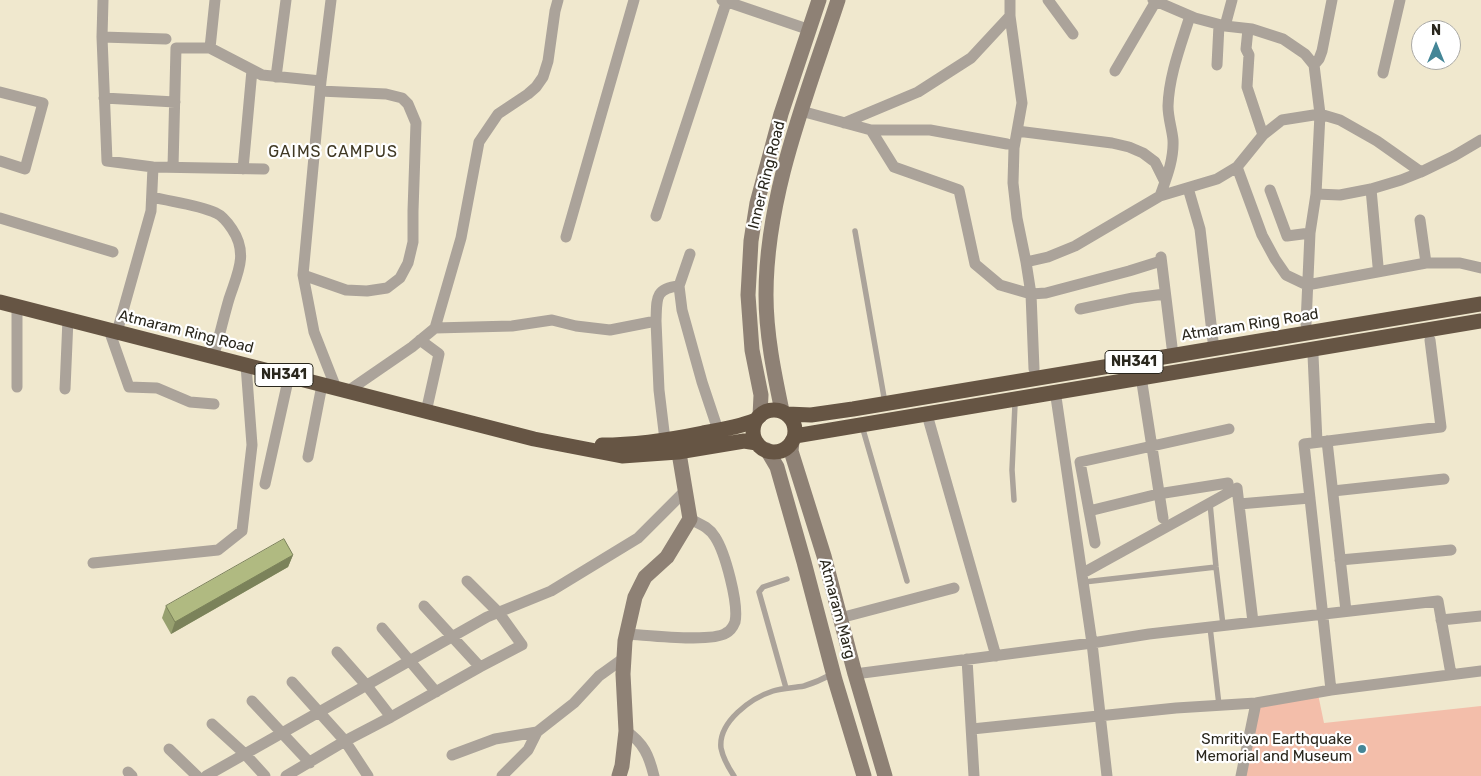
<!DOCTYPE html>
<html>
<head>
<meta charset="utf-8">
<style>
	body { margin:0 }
	#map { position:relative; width:1481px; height:776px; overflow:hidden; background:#f0e8ce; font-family:Rubik,sans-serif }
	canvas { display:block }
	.north { position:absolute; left:1411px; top:20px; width:50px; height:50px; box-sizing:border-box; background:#fff; border:1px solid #aaa9a5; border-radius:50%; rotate:0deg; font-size:14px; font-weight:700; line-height:20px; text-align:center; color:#2a271d }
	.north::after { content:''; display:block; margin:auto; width:18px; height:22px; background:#448697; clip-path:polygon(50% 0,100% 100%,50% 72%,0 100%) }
</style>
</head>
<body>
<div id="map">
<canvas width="1481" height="776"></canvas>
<div class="north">N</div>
</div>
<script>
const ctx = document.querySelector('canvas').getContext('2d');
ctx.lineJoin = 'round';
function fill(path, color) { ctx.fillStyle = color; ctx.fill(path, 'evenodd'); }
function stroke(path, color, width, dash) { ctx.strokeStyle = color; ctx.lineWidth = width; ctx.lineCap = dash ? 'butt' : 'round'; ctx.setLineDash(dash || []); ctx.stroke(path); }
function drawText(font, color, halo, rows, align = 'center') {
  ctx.font = font + ' Rubik,sans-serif'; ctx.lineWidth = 4.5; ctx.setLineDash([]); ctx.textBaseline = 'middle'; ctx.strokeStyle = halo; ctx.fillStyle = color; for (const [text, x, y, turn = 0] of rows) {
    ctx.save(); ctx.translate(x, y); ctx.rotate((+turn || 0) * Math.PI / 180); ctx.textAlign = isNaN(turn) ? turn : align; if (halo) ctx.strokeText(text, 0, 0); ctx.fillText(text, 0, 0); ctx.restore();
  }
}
fill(new Path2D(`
	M1318 694 1324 723 1481 706V776H1237L1256 703Z`), '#f3beaa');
stroke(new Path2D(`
	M855 231 885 403
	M862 426 907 581
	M1014 500 1012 470 1015 404
	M1210 503 1216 567 1223 625
	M1084 582 1216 567
	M1210 627 1219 705
	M786 688 759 592 763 587 787 579
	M734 776C728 767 723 758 721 748 718 722 751 698 773 691 783 688 793 688 804 686 814 683 823 679 832 674`), '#aba39a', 5.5);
stroke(new Path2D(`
	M103 0 102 37 107 161 153 167 264 169
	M331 0 321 81 303 275 314 332 336 388
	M722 0 810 30
	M1010 0V16L1022 103 1014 148 1013 183 1017 218 1026 262 1031 294 1034 369
	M1048 0 1073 34
	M1153 0 1195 18 1225 26 1252 29 1283 39 1305 54 1314 65
	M1225 26 1232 0
	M1248 29 1246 49 1249 55 1247 87 1263 135
	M102 37 166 39
	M210 48 215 0
	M1217 65 1219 25
	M1115 71 1156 1
	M1383 73 1400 0
	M276 77 286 0
	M0 92 43 103 25 169 0 161
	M104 98 175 102
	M801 111 871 130 894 167 959 190 975 264 1000 285 1031 294 1046 293 1129 271 1161 261
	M844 123 918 92 971 58 1010 16
	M871 130H930L1007 144
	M1017 131 1112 143 1129 147 1143 153 1155 162 1165 182
	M173 167 176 48H210L262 75 321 81
	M1237 167 1262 235 1275 259 1286 275 1307 285 1426 263H1460L1481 268
	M243 169 252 70
	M1188 188 1200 229 1213 341
	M1371 189 1378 266
	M1270 190 1287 236 1310 233
	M1316 194 1340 195 1371 189 1401 180 1421 172
	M1160 196C1166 179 1174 160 1173 140 1172 129 1168 118 1168 106 1169 75 1181 45 1190 16
	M152 197C172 202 197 204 216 213 223 216 228 223 232 229 249 254 237 274 229 299 224 316 220 334 215 351
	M656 216 727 0
	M0 218 113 252
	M1420 220 1426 263
	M566 237 634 0
	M690 254 679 286 682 310 702 382 718 430
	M1161 257 1172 347
	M1026 262 1048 257 1075 246 1160 196 1217 179 1237 167 1263 135 1282 120 1320 114 1340 120 1377 141 1421 172 1454 156 1481 140
	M303 275 346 290 367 291 387 288 400 278 408 263 413 242V211L416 123 408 104 402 98 386 94 320 91
	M17 306V387
	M1080 309 1133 298 1165 294
	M656 321 659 390 665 440
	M1306 324 1310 233 1316 194 1320 114 1314 65 1319 59 1322 51 1332 0
	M435 328 512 326 552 320 576 326 610 330 656 321C657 300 654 288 679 286
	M109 330 129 387 157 388 190 402 214 404
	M117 332 151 211 153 167
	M420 340 439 354 426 412
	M1313 355 1317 442
	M1142 383 1163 518
	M65 389 68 319
	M348 391 412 347 435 328 461 238 479 142 498 114 528 94 536 87 543 77 548 61 555 11 558 0
	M1056 397 1092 643 1107 776
	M928 418 996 656
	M1327 441 1346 611
	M308 457 322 385
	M265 484 289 376
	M1333 491 1444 479
	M1239 504 1310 498
	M1089 511 1158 494 1228 483
	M1095 543 1080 462 1229 429
	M1340 560 1451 550
	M93 563 218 550 242 531 252 445 246 365
	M1083 573 1237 488 1253 622
	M424 606 480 667
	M840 618 954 588
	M1441 620 1481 616
	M382 628 436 692
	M627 634C647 635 711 643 726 633 730 631 733 627 735 622 739 604 725 552 715 537 709 527 700 524 690 519
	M337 652 367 686 391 717
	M967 659 974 776
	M855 674 1092 643 1149 634 1438 601 1451 674
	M292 682 345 741 368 776
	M1331 690 1304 444 1441 427 1430 340
	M252 701 310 763
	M212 724 245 754 265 776
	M972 729 1176 708 1256 703 1331 690 1481 671
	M626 731C644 743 649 756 654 776
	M169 749 197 776
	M452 755 495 739 537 732
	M128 772 132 776
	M206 776 487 617 551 591 638 538 685 491
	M286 776 345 741 391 717 480 667 522 645 499 613 467 581
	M502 776 528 750 537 732 574 703 599 676 624 658
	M1241 776 1256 703`), '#aba39a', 11);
stroke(new Path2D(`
	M782 411C774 373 766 334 766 295 766 194 807 95 838 0
	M760 416 761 395 752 350 748 295 751 241 757 203 781 114 819 0
	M792 441 791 451 824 556 855 674 885 776
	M767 450 777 467 804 562 835 680 864 776
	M619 776 622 766 626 731 623 674 625 641 635 597 645 577 667 557 690 519 680 459`), '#8e8175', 15);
stroke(new Path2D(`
	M0 302 534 439 622 456 678 452 744 441 757 443
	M753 431a21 21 0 1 1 42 0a21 21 0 1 1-42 0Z
	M787 414 811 415 853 409 1481 304
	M795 436 1481 321
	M602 445C636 445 669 440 703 433 721 430 739 427 756 420`), '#654', 15);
fill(new Path2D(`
	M293 555 288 567 171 634 162 618 166 606Z`), '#97a06f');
fill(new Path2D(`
	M293 555 288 567 171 634 175 622Z`), '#7b825a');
const building = new Path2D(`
	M284 539 293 555 175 622 166 606Z`);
fill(building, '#b0ba81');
stroke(building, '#7b825a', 1);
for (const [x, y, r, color] of [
	[1362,749,5,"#448697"]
]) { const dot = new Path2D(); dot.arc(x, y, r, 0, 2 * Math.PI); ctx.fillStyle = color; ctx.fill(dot); stroke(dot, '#fff', 2); }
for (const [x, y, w] of [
	[1134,362,58],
	[284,375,58]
]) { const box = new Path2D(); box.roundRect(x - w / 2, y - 11.5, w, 23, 4); ctx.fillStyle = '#fff'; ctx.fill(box); stroke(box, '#2a271d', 1); }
drawText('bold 14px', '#2a271d', null, [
	["NH341",1134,362],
	["NH341",284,375]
]);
drawText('15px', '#2a271d', '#fff', [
	["Inner Ring Road",767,175,-76],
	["Atmaram Ring Road",1250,325,-9],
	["Atmaram Ring Road",186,332,14],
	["Atmaram Marg",837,609,75]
]);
drawText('15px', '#2a271d', '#fff', [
	["Smritivan Earthquake",1352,740],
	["Memorial and Museum",1352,757]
], 'right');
ctx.letterSpacing = '1px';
drawText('16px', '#403924', '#fff', [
	["GAIMS CAMPUS",333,152]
]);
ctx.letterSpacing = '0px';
</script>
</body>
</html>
